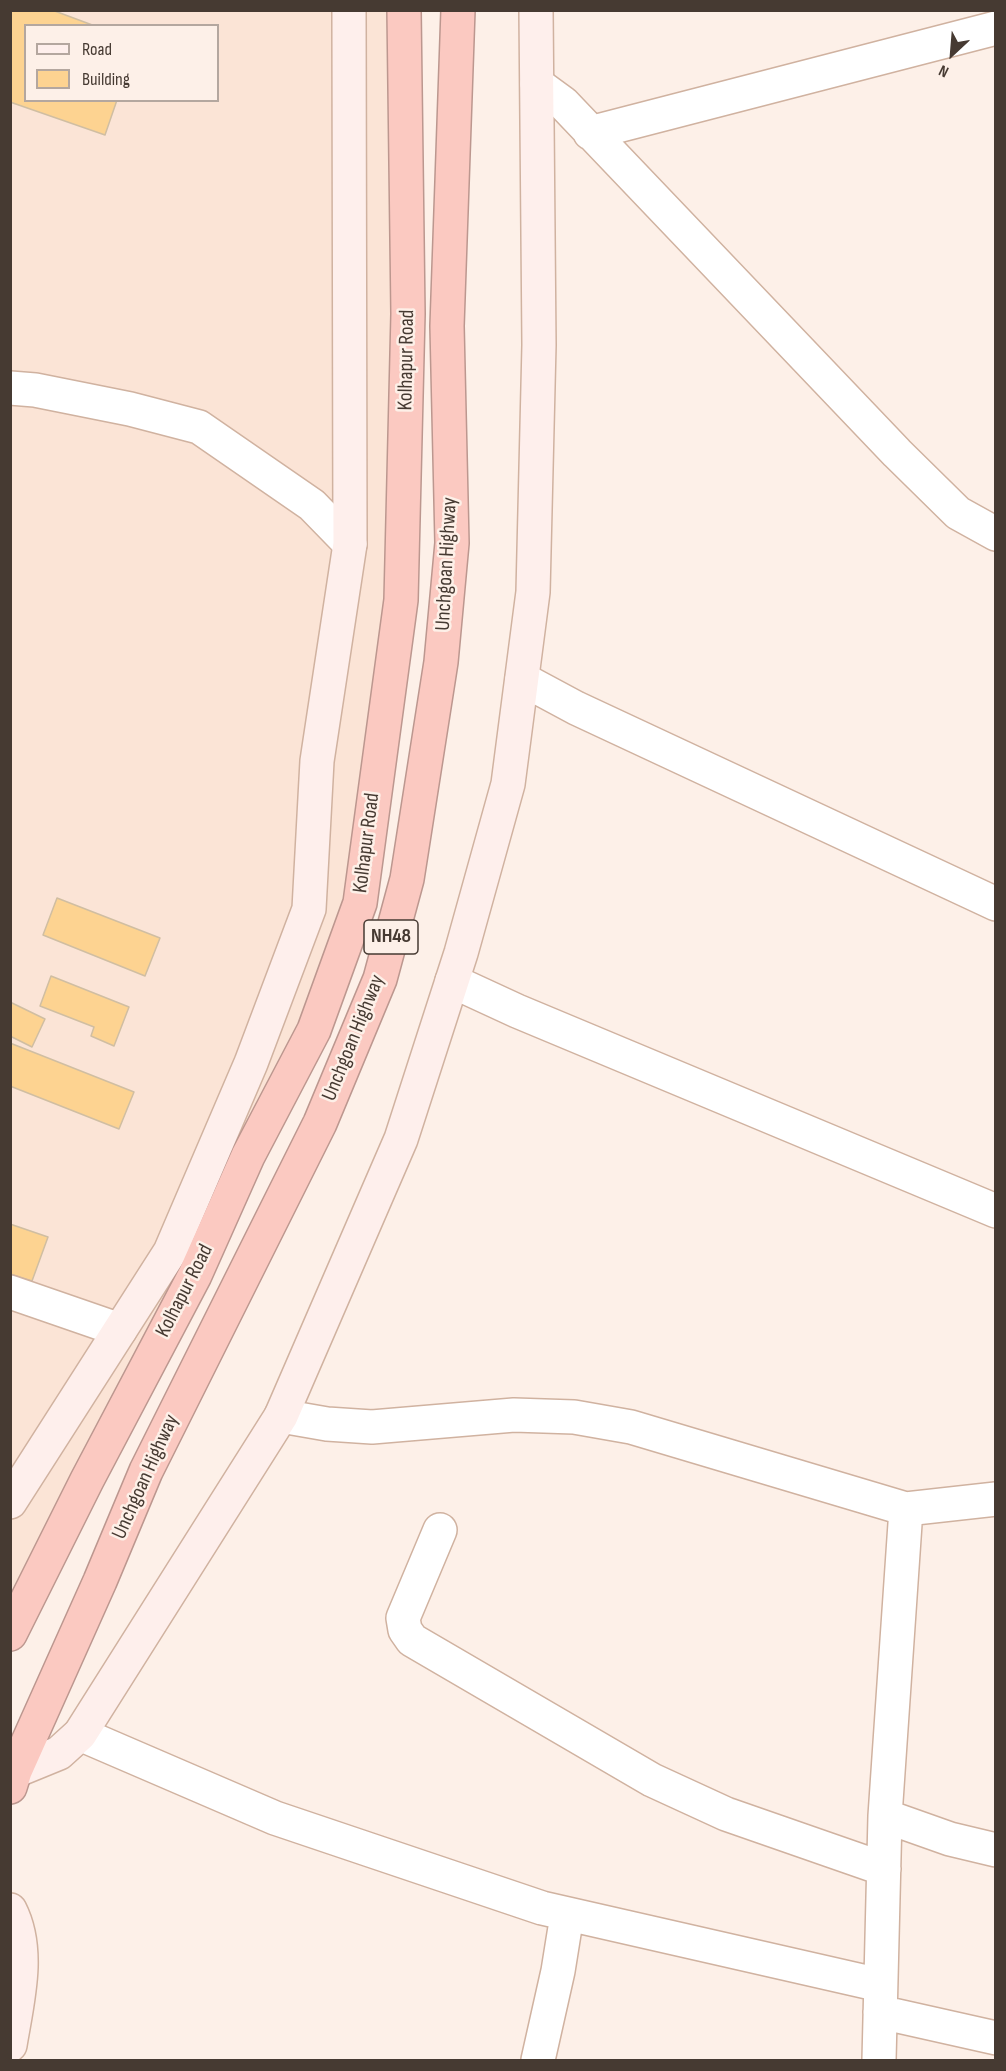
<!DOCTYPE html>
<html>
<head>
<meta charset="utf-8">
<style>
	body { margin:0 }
	#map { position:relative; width:1006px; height:2071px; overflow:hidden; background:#fdf0e8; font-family:"Sofia Sans Condensed",sans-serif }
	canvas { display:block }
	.frame { position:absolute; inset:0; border:12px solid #463a32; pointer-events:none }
	.legend { position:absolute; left:24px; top:24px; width:195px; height:78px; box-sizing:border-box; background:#fdf0e8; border:2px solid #b4a79f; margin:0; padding:8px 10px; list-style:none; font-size:18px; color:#463a32 }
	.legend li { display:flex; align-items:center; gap:12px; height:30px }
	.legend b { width:30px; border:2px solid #b4a79f }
	.north { position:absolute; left:922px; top:24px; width:60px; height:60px; -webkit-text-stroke:4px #fdf0e8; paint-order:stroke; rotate:206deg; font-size:16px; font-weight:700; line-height:24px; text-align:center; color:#463a32 }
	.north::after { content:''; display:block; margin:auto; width:21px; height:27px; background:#463a32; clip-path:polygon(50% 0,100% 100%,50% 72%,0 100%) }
</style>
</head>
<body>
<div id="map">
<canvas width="1006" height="2071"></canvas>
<div class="frame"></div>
<ul class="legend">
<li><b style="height:8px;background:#feefec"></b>Road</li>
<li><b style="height:16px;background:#fdd391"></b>Building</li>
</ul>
<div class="north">N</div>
</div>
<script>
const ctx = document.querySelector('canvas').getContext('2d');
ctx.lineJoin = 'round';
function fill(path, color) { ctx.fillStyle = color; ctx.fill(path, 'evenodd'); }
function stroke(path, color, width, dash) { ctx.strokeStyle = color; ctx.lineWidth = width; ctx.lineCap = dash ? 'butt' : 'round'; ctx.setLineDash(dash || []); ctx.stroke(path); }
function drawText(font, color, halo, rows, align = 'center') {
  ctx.font = font + ' "Sofia Sans Condensed",sans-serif'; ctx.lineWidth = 5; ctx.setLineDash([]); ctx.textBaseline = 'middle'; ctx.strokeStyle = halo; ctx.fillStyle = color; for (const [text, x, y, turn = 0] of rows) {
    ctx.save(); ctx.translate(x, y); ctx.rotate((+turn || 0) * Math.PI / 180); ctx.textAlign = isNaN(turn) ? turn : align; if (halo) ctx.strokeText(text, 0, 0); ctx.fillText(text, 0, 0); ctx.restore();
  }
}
fill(new Path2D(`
	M11 11H404L403 523 360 903 11 1634ZM26 26H218V100H26Z`), '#fbe4d6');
const building = new Path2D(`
	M10 10H52L95 26H26V100H117L105 135 10 102Z
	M57 898 160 938 145 976 43 935Z
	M51 976 129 1007 114 1046 91 1036 94 1027 40 1006Z
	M10 1002 45 1019 32 1047 10 1036Z
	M10 1043 134 1092 119 1129 10 1086Z
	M10 1224 48 1237 32 1281 10 1274Z`);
fill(building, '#fdd391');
stroke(building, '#d0bea2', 1.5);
const street = new Path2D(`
	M537 84 563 103 897 453 958 513 996 534
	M590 133 996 28
	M10 388 35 390 130 409 199 427 312 505 350 544
	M522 679 576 708 996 904
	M452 981 517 1011 996 1211
	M10 1292 120 1330
	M281 1416 327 1424 372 1427 514 1415 574 1417 631 1427 906 1509 996 1499
	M440 1530 403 1618 405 1630 412 1640 652 1780 726 1814 884 1869
	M80 1734 275 1818 542 1908 880 1985
	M885 1816 950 1839 996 1850
	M880 2012 996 2038
	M538 2060 558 1971 567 1915
	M879 2060 885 1816 906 1509`);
const secondary = new Path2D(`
	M10 1502 170 1252 251 1063 309 909 317 761 350 544 349 10
	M15 1771 59 1753 80 1734 281 1416 401 1139 461 953 508 784 533 592 539 345 536 10
	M10 1910C31 1951 17 2002 10 2045`);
const highway = new Path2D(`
	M10 1634 87 1480 195 1275 248 1156 314 1030 360 903 401 600 408 314 404 10
	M10 1787 15 1771 100 1581 146 1471 320 1123 380 979 407 879 441 662 452 543 447 326 458 10`);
stroke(street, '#d0b2a0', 36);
stroke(secondary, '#d0b2a0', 36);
stroke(highway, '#bc978f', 36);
stroke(street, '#fff', 33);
stroke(secondary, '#feefec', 33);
stroke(highway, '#fbc9c1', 33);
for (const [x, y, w] of [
	[391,937,54]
]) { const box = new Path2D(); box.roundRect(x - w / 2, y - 17, w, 34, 4.5); ctx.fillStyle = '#fdf0e8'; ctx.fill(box); stroke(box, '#463a32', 1.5); }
drawText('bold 20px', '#463a32', null, [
	["NH48",391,937]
]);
drawText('21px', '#463a32', '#fdf0e8', [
	["Kolhapur Road",407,360,-89],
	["Unchgoan Highway",447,564,-87],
	["Kolhapur Road",367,843,-83],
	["Unchgoan Highway",354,1038,-68],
	["Kolhapur Road",185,1291,-63],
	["Unchgoan Highway",146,1477,-66]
]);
</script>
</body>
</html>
